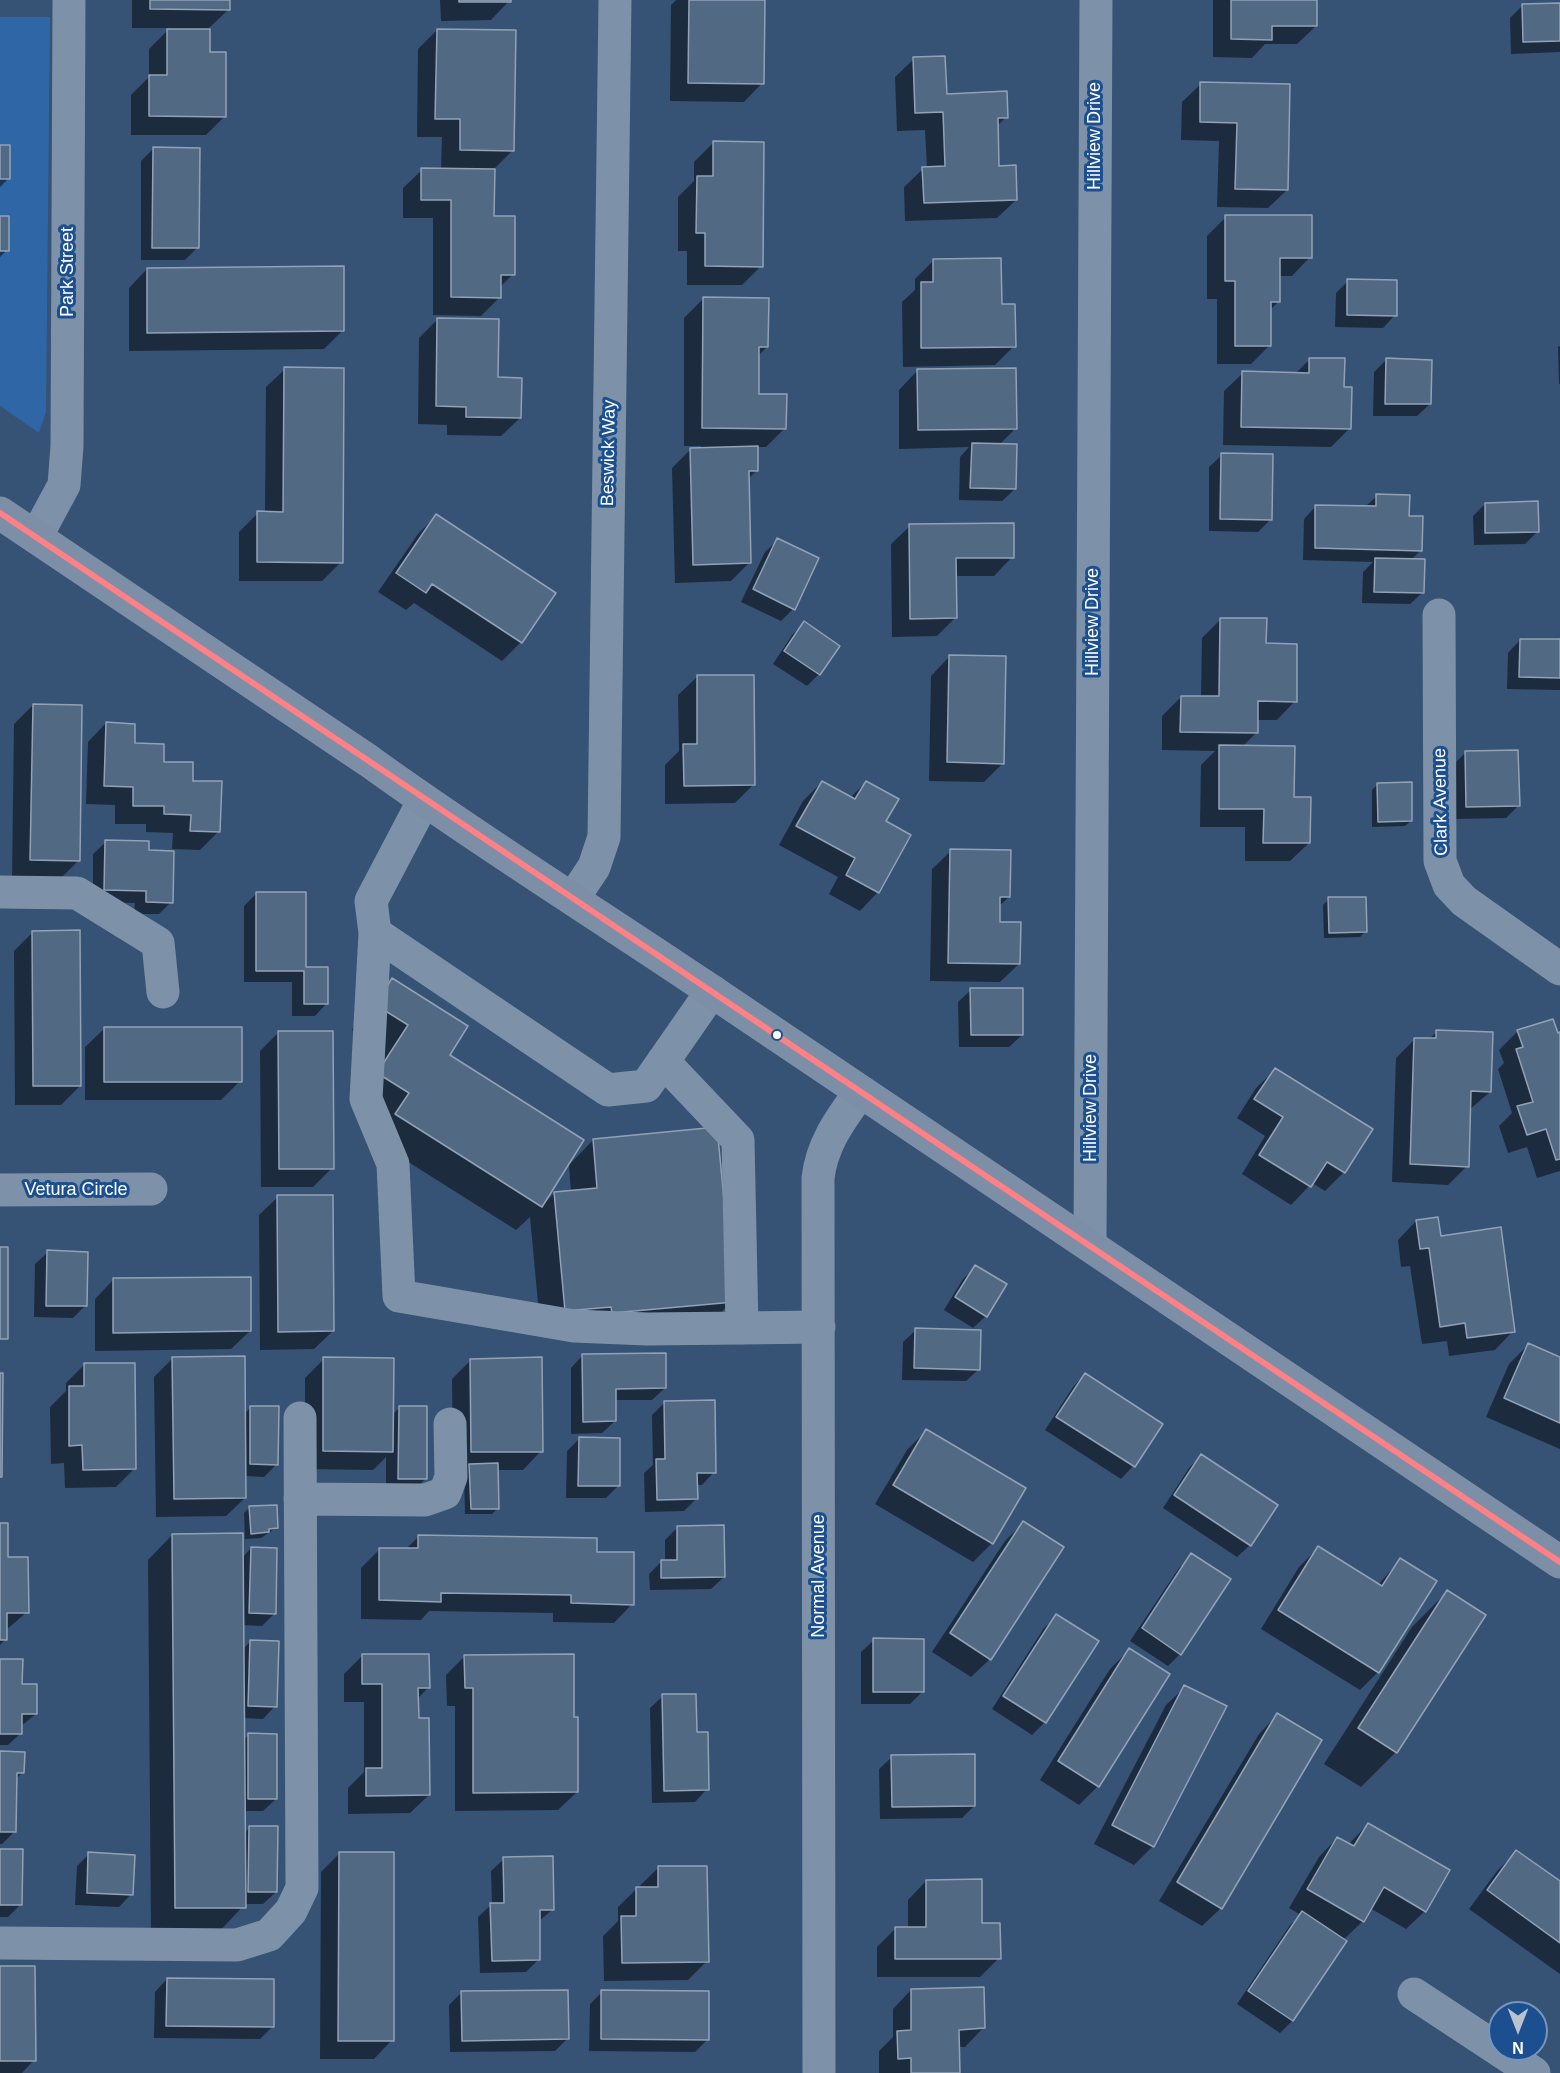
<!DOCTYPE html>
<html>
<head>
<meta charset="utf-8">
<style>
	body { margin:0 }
	#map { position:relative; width:1560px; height:2073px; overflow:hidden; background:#365274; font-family:Arial,sans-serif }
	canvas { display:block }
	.north { position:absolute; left:1488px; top:2001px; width:60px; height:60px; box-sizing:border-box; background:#1b4f8f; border:2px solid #7695bc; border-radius:50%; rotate:180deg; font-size:16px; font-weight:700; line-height:24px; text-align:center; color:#fff }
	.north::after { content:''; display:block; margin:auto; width:21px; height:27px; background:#b9c2ce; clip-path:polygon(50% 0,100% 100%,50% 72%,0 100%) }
</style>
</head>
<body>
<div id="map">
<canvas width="1560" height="2073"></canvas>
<div class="north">N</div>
</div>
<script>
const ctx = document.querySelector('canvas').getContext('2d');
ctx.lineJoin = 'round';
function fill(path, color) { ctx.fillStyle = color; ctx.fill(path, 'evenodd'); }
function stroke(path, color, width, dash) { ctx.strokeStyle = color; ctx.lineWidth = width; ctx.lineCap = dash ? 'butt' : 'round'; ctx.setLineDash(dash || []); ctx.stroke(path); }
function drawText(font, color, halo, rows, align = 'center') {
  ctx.font = font + ' Arial,sans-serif'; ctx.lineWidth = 6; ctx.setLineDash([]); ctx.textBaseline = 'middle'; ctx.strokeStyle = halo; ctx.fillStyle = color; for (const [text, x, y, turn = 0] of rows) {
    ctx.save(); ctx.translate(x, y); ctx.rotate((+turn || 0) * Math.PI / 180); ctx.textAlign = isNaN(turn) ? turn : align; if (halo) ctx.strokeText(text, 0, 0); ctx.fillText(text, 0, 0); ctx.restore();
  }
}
fill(new Path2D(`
	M0 17H50L46 412 39 433 0 406Z`), '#2f66a5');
fill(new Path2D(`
	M132 0H229V9L209 28 208 53 225 116 206 135H131V95L149 77V49L170 28H132Z
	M440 0H509V1L491 20 441 21Z
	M676 0H763L762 83 744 102 670 101 671 5Z
	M1213 0H1316V26L1297 44H1265L1252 58 1213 57Z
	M1560 5V52L1511 54 1510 18 1522 6Z
	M437 30 512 151 493 170V218L513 274 500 287V297L481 316 433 315V218H403V188L422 170H441L442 137H417L418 49Z
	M914 59 945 95 1006 117 996 127 997 167 1016 200 997 218 905 221 904 187 923 169 927 168 925 130 897 131 895 77Z
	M1201 84 1288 85 1287 190 1268 208 1217 207 1219 141 1181 140 1182 102Z
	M713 143 761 266 742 285H687V251H678V197L694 181V162Z
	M0 146 8 179 0 187Z
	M153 149 197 248 185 260H141V161Z
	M1226 217 1310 257 1292 276H1279V301L1270 310V345L1251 364H1217V299H1207V236Z
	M0 218 7 250 0 257Z
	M934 260 1000 306 1014 346 995 365 903 367 902 302 915 290V279Z
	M147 269 343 330 324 349 129 351V288Z
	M1348 281 1395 315 1383 328 1335 327 1336 293Z
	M703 299 767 347 758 356 757 395 785 428 766 447H756L757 470 748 479 750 562 731 581 675 583 672 468 691 449H701V446H684V318Z
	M438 319 496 378 520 418 501 436 447 435V425L418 424 419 338Z
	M1560 346V384H1559L1558 347Z
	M1310 359 1343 389 1349 429 1331 447 1223 445 1224 391 1243 373 1295 374Z
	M1386 360 1430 404 1417 416H1373L1374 372Z
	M285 369 341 562 322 581H239V532L258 513H265L266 387Z
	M917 371 1016 428 999 445 1015 489 1002 501 959 500 960 457 969 447 899 449V390Z
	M1222 455 1271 519 1258 532 1209 531V467Z
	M1377 496 1408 517 1421 550 1411 560 1423 592 1410 604 1362 603 1363 572 1373 562 1303 560 1304 519 1316 506 1365 507Z
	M1485 504 1537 532 1525 544 1474 545 1473 516Z
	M436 516 521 642 502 661 414 603 406 610 378 592 418 534Z
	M910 526 1012 557 994 576H955V618L937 636 892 637 891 544Z
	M778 540 793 609 781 621 741 602 765 552Z
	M1221 619 1265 645 1295 701 1277 720H1257L1256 733 1242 747 1293 798 1309 843 1290 861H1245V827H1200L1201 765 1215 751 1162 750V716L1181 697H1201L1202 638Z
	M804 623 819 674 807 686 773 664 792 635Z
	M1520 640 1560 641V690L1507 689 1508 653Z
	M949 657 1003 763 984 782 929 781 931 676Z
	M697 677 753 785 735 803 665 804V765L679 751 678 695Z
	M33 705 79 860 60 879 12 878 14 724Z
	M106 723 133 745 191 782 219 831 200 850 172 849 173 833 146 832V824H115V805L86 804 88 742Z
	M1465 753 1518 806 1506 818 1454 819 1453 765Z
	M822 782 850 798 866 782 884 822 878 892 860 911 829 894 838 877 779 845 803 801Z
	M1378 784 1411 821 1405 826 1372 827V790Z
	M106 842 148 852 171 902 159 914H134L135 903 93 902V854Z
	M951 851 1009 897 998 907V923L1019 964 1000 982 930 981 932 869Z
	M256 894 327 1003 315 1016H292V982H244V906Z
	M1329 899 1366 931 1360 937 1324 938 1323 905Z
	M33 932 80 1086 61 1105H15L14 951Z
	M393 980 447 1055 544 1204 554 1193 571 1192 569 1165 593 1140 732 1301 708 1326 541 1335 530 1217 516 1230 372 1139 354 1098 384 1050 352 1030 368 1005Z
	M971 990 1022 1035 1009 1047H959L958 1002Z
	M104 1029 240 1081 221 1100H85V1047Z
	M1518 1031 1560 1034V1171L1537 1178 1527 1147 1508 1153 1499 1126 1512 1113 1498 1069 1504 1063 1499 1050Z
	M279 1032 332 1168 313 1187H261L260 1051Z
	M1437 1032 1490 1092 1469 1110 1467 1166 1448 1185 1392 1182 1396 1058 1415 1039H1429Z
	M1275 1070 1344 1172 1325 1191 1312 1183 1291 1205 1242 1174 1265 1136 1237 1118 1256 1088Z
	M278 1197 333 1331 314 1349 260 1350 259 1215Z
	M1416 1221 1440 1238 1513 1331 1495 1350 1449 1356 1447 1341 1422 1344 1410 1266 1401 1267 1398 1240Z
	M48 1252 85 1306 73 1318 34 1317 35 1264Z
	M976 1267 986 1316 973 1328 944 1310 963 1279Z
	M113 1280 250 1331 231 1349 95 1351V1299Z
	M916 1330 979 1369 966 1381 902 1380 903 1342Z
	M1528 1345 1560 1359V1449L1486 1417 1509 1364Z
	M583 1355 665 1388 652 1400H614L615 1421 602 1433 571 1434V1368Z
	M173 1358 244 1414 251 1407 277 1464 264 1477 245 1476V1498L226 1516 156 1517 154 1377Z
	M324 1359 392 1415 399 1408 426 1478 413 1491H386V1457L373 1470 305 1469V1378Z
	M471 1360 541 1451 523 1470H496L498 1508 492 1514H465L464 1470H453L452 1379Z
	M84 1365 135 1468 116 1487 65 1488 64 1463 51 1464 50 1407 66 1391V1383Z
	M1085 1374 1161 1424 1133 1466 1121 1479 1045 1430 1073 1387Z
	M664 1403 714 1472 702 1485H696V1499L684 1511 645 1512 644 1473 653 1465 652 1415Z
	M926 1431 992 1543 973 1562 875 1504 907 1450Z
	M579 1439 618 1486 606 1498H566L567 1451Z
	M1201 1456 1250 1545 1237 1557 1163 1508 1189 1468Z
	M250 1507 276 1528 261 1538 245 1539 244 1513Z
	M1023 1523 990 1659 971 1677 932 1652 1005 1541Z
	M0 1524 6 1558 27 1612 5 1631 6 1639 0 1645Z
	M677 1528 724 1577 711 1589 650 1590 649 1574 662 1561H665V1540Z
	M172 1535 242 1558 251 1548 275 1613 262 1626 242 1625 243 1649 250 1642 275 1706 263 1719 243 1718V1740L249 1735 276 1799 263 1811H244V1833L249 1828 276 1892 263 1904H245L220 1931 151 1932 148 1560Z
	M418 1537 596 1553 632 1604 614 1623 553 1622V1613L429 1611 421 1620 361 1619V1568L380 1549H406Z
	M1318 1548 1378 1585 1400 1560 1378 1672 1360 1690 1261 1629 1299 1567Z
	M1192 1555 1180 1654 1168 1666 1130 1641 1179 1568Z
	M1447 1592 1484 1615 1396 1752 1361 1787 1324 1764 1412 1627Z
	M1057 1616 1045 1722 1032 1735 992 1709 1044 1628Z
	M874 1640 923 1691 910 1704H861V1652Z
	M1129 1650 1098 1786 1079 1805 1040 1780 1110 1669Z
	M363 1655 428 1688 417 1699V1719L429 1795 410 1813 348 1814V1788L364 1772V1702H344V1674Z
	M465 1656 573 1719 577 1792 558 1810 455 1811V1706H447L446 1675Z
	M0 1661 21 1686 36 1714 21 1726V1733L8 1745H0Z
	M1185 1687 1153 1846 1134 1865 1094 1844 1166 1705Z
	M663 1696 695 1734 707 1789 695 1802 652 1803 650 1708Z
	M1277 1715 1221 1908 1202 1926 1159 1901 1259 1734Z
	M0 1753 23 1772 16 1779 15 1831 2 1844H0Z
	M892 1757 974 1806 962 1818 880 1819 879 1769Z
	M1368 1824 1425 1911 1406 1929 1370 1908 1363 1921 1343 1940 1345 1942 1292 2021 1280 2033 1237 2004 1290 1925 1301 1915 1289 1908 1319 1857 1337 1838 1348 1845Z
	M0 1850 20 1905 8 1917H0Z
	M1516 1852 1560 1883V1974L1469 1909 1497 1871Z
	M89 1854 131 1894 119 1907 75 1905 77 1866Z
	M339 1854 392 2040 374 2059H320L321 1872Z
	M504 1859 553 1909 538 1922 539 1959 526 1972 480 1973 478 1917 492 1904 491 1871Z
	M658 1868 707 1961 688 1980 604 1981 603 1936 618 1921V1907Z
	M926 1881 980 1924 999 1958 980 1977H877V1947L895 1929H908V1900Z
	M0 1967 34 2060 22 2073H0Z
	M167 1979 272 2027 260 2039 154 2038 155 1992Z
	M911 1990 983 2028 965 2047H958L959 2073H879V2051L893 2037V2009Z
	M602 1992 708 2039 695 2052 589 2051 590 2004Z
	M461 1993 568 2038 555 2051 450 2052 449 2005Z`), '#0007');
const building = new Path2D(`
	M150 0H230V10L150 9Z
	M459 0H511V2H459Z
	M689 0H765L764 84 688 83Z
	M1231 0H1317V26H1272V40L1231 39Z
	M1560 3V41L1523 42 1522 4Z
	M167 29H210V52H226V117L149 116V75H167Z
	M437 29 516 30 514 151 460 150V119H435Z
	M945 56 947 94 1007 91 1008 118H998L999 166 1016 165 1017 200 924 203 922 167 945 166 943 112 915 113 913 57Z
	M1200 82 1290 84 1288 190 1235 189 1237 123 1200 122Z
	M713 141 764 142 763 267 705 266V233H696L697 176H713Z
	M0 145H10V179H0Z
	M153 147 200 148 199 248H152Z
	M421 168 495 169 494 216H515V275H501V298L451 297V200H421Z
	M1225 215H1312V258H1280V302H1271V346H1235V281H1225Z
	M0 216H9V251H0Z
	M1001 258 1002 304H1015L1016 347 921 348V282H933V259Z
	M344 266V331L147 333V268Z
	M1347 279 1397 280V316L1347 315Z
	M703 297 769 298 768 347H759V394H787L786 429 702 428Z
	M437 318 499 319 498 377 522 378 521 418 466 417V407L436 406Z
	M1309 358H1345L1344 387H1352L1351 429 1241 427 1242 371 1309 373Z
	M1386 358 1432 360 1431 404H1385Z
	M284 367 344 368 343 563 257 562V511L283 512Z
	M1016 368 1017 429 918 430 917 369Z
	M972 443 1017 444 1016 489 970 488Z
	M758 446V471H749L751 563 693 565 690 448Z
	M1221 453 1273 454 1272 520 1220 519Z
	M1376 494 1410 495 1409 516H1423L1422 551 1315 548V505L1376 506Z
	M1538 501 1539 532 1485 533V503Z
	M436 514 556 593 522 643 432 584 426 593 396 573Z
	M1014 523V558H956L957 618 910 619 909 524Z
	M777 538 819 558 795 610 753 589Z
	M1375 558 1425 559 1424 593 1374 592Z
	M1220 618H1267L1266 643 1297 644V702L1258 701V733L1180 732 1181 696H1219Z
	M804 621 840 646 820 675 784 651Z
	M1520 639H1560V678L1519 677Z
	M949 655 1006 656 1004 764 947 762Z
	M697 675H754L755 785 684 786 683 744H697Z
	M33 704 82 705 80 861 30 860Z
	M106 722 135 724V743L164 744V762H193V781H222L220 832 190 831 191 815 164 814V806H133V787L104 786Z
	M1219 745 1295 746 1294 797H1311L1310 843H1263L1264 809H1219Z
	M1518 750 1520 806 1466 807 1465 751Z
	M822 781 855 799 866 781 899 799 886 821 911 835 879 893 846 875 855 858 796 826Z
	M1412 782V821L1378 822 1377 783Z
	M105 840 149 841V850L174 851 173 903 146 902V891L104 890Z
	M950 849 1011 850 1010 897H1000V922H1021L1020 964 948 963Z
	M256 892H306V967H328V1004H304V971H256Z
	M1328 897H1366L1367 932 1329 933Z
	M80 930 81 1086H33L32 931Z
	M392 978 468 1026 450 1055 584 1140 542 1207 395 1114 409 1093 377 1073 408 1025 376 1005Z
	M970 988H1023V1035H971Z
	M1553 1019 1558 1033 1560 1032V1159L1556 1160 1546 1129 1527 1135 1517 1106 1533 1102 1516 1049 1523 1047 1517 1030Z
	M104 1027H242V1082H104Z
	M1436 1030 1493 1032 1491 1092 1471 1091 1469 1167 1410 1164 1414 1038H1436Z
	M278 1031H333L334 1169H279Z
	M1275 1068 1373 1129 1345 1173 1327 1162 1311 1187 1259 1155 1283 1117 1254 1099Z
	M717 1127 734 1302 612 1313 611 1307 565 1311 554 1192 597 1188 593 1139Z
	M277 1195H333L334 1331 278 1332Z
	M1438 1217 1441 1236 1501 1227 1515 1332 1467 1338 1465 1323 1440 1327 1429 1248 1420 1249 1416 1220Z
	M0 1247H8V1339H0Z
	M47 1250 88 1252 87 1306H46Z
	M975 1265 1007 1284 987 1317 955 1297Z
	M251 1277V1331L113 1333V1278Z
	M915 1328 981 1330 980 1370 914 1368Z
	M1528 1343 1560 1357V1423L1504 1398Z
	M666 1353V1388L616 1389V1421L583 1422 582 1354Z
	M245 1356 246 1498 174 1499 172 1357Z
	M323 1357 394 1358 393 1452 323 1451Z
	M542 1357 543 1452H471L470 1359Z
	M84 1363H135L136 1469 83 1470 82 1445 69 1446V1386H84Z
	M0 1373H3L2 1477H0Z
	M1085 1373 1163 1424 1135 1467 1056 1417Z
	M715 1400 716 1473H697L698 1499 657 1500 656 1459H665L664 1401Z
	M250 1406H279L278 1465 250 1464Z
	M399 1406H427V1479H398Z
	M926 1429 1026 1488 993 1544 893 1485Z
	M579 1437 620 1438V1486H578Z
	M1201 1454 1278 1505 1251 1546 1174 1495Z
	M498 1463 499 1509H471L469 1464Z
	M277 1505 278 1528 269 1529V1532L251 1534 249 1506Z
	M1023 1521 1064 1547 991 1660 950 1633Z
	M0 1523H8V1557H28L29 1613H7V1640H0Z
	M724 1525 725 1577 661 1578V1560H677V1526Z
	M243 1533 246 1908H175L172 1534Z
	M418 1535 597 1538V1552H634V1605L571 1603V1595L441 1593V1602L379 1600V1548H418Z
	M1318 1546 1382 1586 1400 1558 1437 1581 1379 1673 1278 1610Z
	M251 1547 277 1548 276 1614 249 1613Z
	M1191 1553 1231 1579 1181 1655 1142 1628Z
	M1447 1590 1486 1615 1397 1753 1358 1728Z
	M1056 1614 1099 1641 1046 1723 1003 1696Z
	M873 1638 924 1639V1692H873Z
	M250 1640 279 1641 277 1707 248 1706Z
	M1129 1648 1170 1674 1099 1787 1058 1761Z
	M362 1654H429L430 1688H418L419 1718H429L430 1795 366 1796V1768H382V1684H362Z
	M574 1654V1717H578V1792L473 1793V1688H465L464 1655Z
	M0 1659H23L22 1684H37V1714H22V1734H0Z
	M1184 1685 1227 1706 1154 1847 1112 1825Z
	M662 1694H696L697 1732H708L709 1790 664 1791Z
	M1277 1713 1322 1740 1222 1909 1177 1882Z
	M248 1733 277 1734V1799H248Z
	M0 1751 25 1752 24 1773H17L16 1832H0Z
	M975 1754V1806L892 1807 891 1755Z
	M1368 1823 1450 1870 1426 1912 1384 1887 1364 1922 1307 1889 1337 1837 1354 1846Z
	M249 1826H278L277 1892H248Z
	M0 1849H23L22 1905H0Z
	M1516 1850 1560 1881V1943L1487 1890Z
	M88 1852 135 1855 133 1895 87 1893Z
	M339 1852H394V2041H338Z
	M553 1856 554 1910H540V1960L492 1961 490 1903H504L503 1857Z
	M658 1866H707L709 1962 622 1963 621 1916H636V1887H658Z
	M982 1879V1923H1000L1001 1959H895V1927H926V1880Z
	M1302 1911 1347 1941 1293 2021 1248 1991Z
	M0 1966H35L36 2061H0Z
	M167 1978 274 1979V2027L166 2026Z
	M984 1987 985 2028 959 2030 960 2073H911V2058L898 2059 897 2031 911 2030V1989Z
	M568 1990 569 2039 462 2041 461 1991Z
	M601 1990 709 1991V2040L601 2039Z`);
fill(building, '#526984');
stroke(building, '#92a2b6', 1.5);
stroke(new Path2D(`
	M36 537 64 485 67 446 69 0
	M1439 615 1440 861 1449 885 1464 901 1560 969
	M424 800 371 901 375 933 608 1090 646 1086 712 991
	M0 892 77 893 158 943 163 992
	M574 897 594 867 604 837 615 0
	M375 933 366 1099 393 1164 399 1296 574 1326 647 1329 742 1328 738 1140 663 1061
	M0 1190 151 1189
	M1090 1243 1096 0
	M742 1328 819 1327
	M300 1499 425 1500 445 1493 451 1477 450 1424
	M0 1943 237 1945 269 1935 291 1911 302 1888 300 1418
	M1414 1994 1534 2073
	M819 2073 818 1178C822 1143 841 1119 860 1092`), '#7d92a8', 33);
stroke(new Path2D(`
	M0 513 369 761C478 840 593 911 704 986 989 1179 1275 1369 1560 1562`), '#7d8ea7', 33);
stroke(new Path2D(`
	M0 513 1560 1562`), '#ff8085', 6);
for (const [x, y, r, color] of [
	[777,1035,5,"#fff"]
]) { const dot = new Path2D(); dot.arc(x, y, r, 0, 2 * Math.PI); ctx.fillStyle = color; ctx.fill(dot); stroke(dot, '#1b4f8f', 2); }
drawText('18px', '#fff', '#1b4f8f', [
	["Hillview Drive",1095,136,-90],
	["Park Street",68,272,-90],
	["Beswick Way",609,453,-89],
	["Hillview Drive",1093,622,-90],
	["Clark Avenue",1441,802,-91],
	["Hillview Drive",1091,1108,-90],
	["Vetura Circle",76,1190],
	["Normal Avenue",819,1576,-90]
]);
</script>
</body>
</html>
